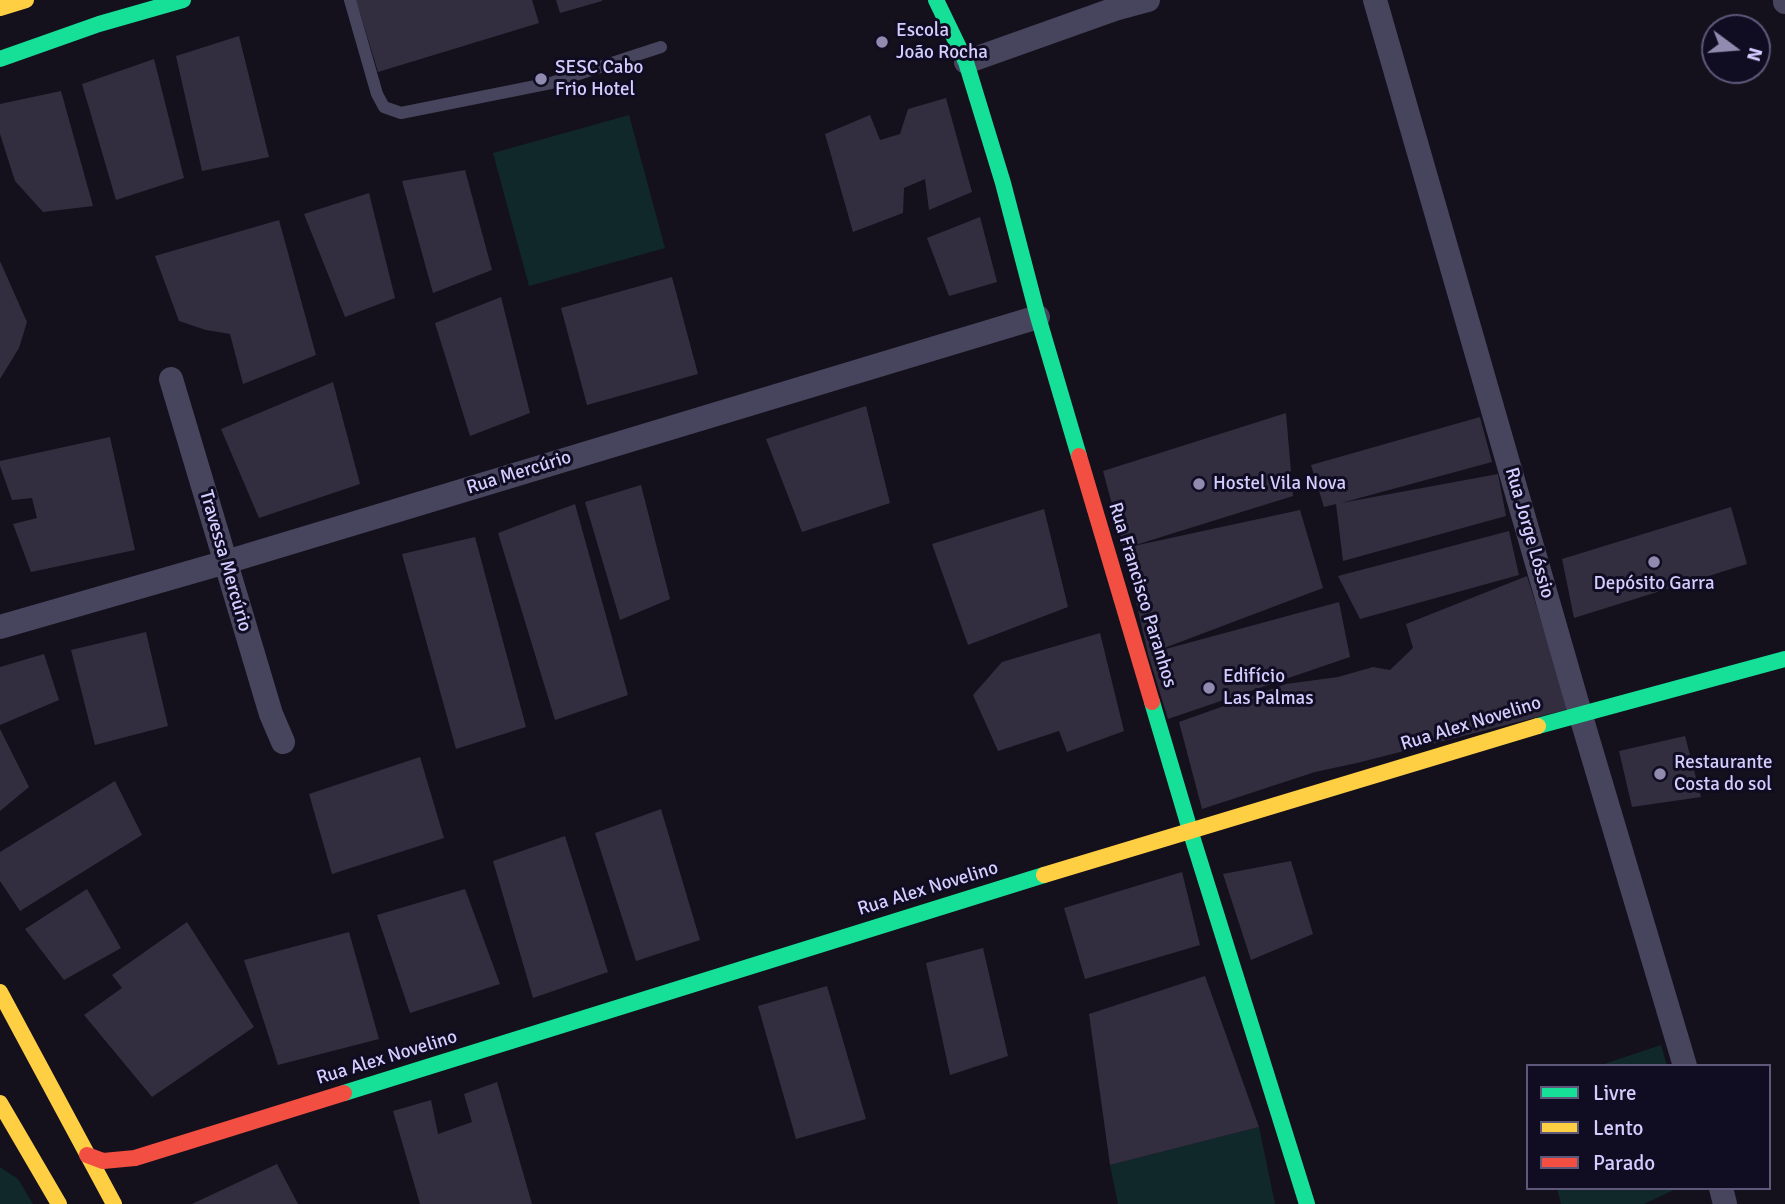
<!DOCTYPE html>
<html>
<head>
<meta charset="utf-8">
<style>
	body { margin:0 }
	#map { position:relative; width:1785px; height:1204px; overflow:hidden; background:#14111d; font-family:Signika,sans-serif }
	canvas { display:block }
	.legend { position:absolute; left:1526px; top:1064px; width:245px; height:126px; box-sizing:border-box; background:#100c22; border:2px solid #5e597a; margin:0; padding:9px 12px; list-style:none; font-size:21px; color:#d4cdff }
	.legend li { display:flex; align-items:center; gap:14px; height:35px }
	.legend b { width:35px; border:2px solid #5e597a }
	.north { position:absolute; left:1701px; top:14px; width:70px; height:70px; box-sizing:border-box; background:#100c22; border:2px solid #5e597a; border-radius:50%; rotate:106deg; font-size:19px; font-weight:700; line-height:28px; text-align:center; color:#d4cdff }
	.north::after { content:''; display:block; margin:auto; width:24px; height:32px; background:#918bb0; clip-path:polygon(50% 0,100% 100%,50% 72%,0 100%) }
</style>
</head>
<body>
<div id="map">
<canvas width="1785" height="1204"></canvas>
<ul class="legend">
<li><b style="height:9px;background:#16e098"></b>Livre</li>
<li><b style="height:9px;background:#ffcf43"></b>Lento</li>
<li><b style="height:9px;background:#f24e42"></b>Parado</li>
</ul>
<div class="north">N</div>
</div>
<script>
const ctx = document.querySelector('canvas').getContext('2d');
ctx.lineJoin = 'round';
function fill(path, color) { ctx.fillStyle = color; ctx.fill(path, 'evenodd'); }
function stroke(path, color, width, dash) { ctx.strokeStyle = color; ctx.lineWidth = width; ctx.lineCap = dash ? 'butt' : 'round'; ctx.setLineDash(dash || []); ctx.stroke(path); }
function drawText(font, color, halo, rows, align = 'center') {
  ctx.font = font + ' Signika,sans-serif'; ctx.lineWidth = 6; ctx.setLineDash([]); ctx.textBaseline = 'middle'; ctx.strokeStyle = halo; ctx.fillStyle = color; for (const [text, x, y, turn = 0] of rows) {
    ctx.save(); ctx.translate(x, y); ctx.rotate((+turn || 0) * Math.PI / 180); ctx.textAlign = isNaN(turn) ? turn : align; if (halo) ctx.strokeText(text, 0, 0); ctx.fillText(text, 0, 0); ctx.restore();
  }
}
fill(new Path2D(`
	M629 115 665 248 529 286 493 153Z
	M1661 1045 1667 1066H1598Z
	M1259 1127 1275 1204H1118L1110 1165Z
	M0 1167 18 1179 33 1204H0Z
	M1557 1188H1678L1644 1204H1561Z`), '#10282a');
fill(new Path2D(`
	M356 0H532L539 23 378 72Z
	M556 0H602V1L560 13Z
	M239 36 269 157 202 171 176 56Z
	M154 59 184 178 116 200 82 84Z
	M61 91 93 206 43 212 15 181 0 134V104Z
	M946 98 972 192 929 210 925 179 904 188 903 213 853 232 825 134 870 115 880 140 900 134 908 109Z
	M465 170 492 270 433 293 402 181Z
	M369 193 395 298 345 317 304 214Z
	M980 217 997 282 949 296 927 238Z
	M279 220 316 355 243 384 230 334 206 330 179 321 155 256Z
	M0 261 27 322 19 348 0 379Z
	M672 277 698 374 587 405 561 308Z
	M501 297 530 413 470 436 435 323Z
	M333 382 360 484 259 518 221 429Z
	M866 406 890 503 802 532 766 439Z
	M1286 413 1293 496 1129 547 1300 510 1323 588 1151 653 1339 602 1350 657 1168 719 1148 654 1124 549 1103 471Z
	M1480 417 1492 462 1341 503 1498 474 1506 516 1343 561 1336 504 1324 507 1311 465Z
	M110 437 135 550 31 572 13 524 37 518 32 498 12 500 0 466V461Z
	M641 485 670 599 620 620 585 502Z
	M575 504 628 695 555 720 498 533Z
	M1731 507 1747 564 1574 618 1562 559Z
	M1044 509 1068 607 968 645 932 544Z
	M1509 531 1519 575 1360 619 1338 576Z
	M475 537 526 727 456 749 402 554Z
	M1527 576 1569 709 1357 763 1315 772 1202 809 1179 722 1286 684 1338 677 1373 667 1390 670 1413 648 1406 624Z
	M146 632 168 726 95 745 71 650Z
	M1100 633 1124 731 1067 752 1059 731 998 751 973 695 1002 662Z
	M44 654 59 700 0 725V667Z
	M0 729 29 787 0 811Z
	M1685 736 1701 797 1632 807 1619 751Z
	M420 757 444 838 332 874 309 794Z
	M115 781 142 835 20 911 0 881V852Z
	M661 809 700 940 636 961 595 833Z
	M565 836 608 972 533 998 493 861Z
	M1291 861 1313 934 1251 960 1223 874Z
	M1182 872 1200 945 1085 979 1064 908Z
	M87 889 121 948 64 980 25 929Z
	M465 889 500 984 410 1013 377 915Z
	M187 922 254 1027 152 1097 84 1015 122 988 112 975Z
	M349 932 379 1039 278 1065 244 960Z
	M983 948 1008 1056 950 1075 926 963Z
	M1205 976 1259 1127 1110 1165 1089 1014Z
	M827 986 866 1119 796 1139 758 1006Z
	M497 1082 532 1204H420L393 1111 431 1100 438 1134 472 1122 464 1094Z
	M277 1164 298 1204H192Z`), '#322e3f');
stroke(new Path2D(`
	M350 0 377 94 384 107 401 113 551 83 661 47`), '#47455e', 12);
stroke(new Path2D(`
	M1375 0 1580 713 1685 1066
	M1785 0V2
	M966 62 1115 9 1148 0
	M171 379 271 714 283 742
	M0 627 226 562 1038 317
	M1721 1188 1725 1204`), '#47455e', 24);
stroke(new Path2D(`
	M936 0 966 62 1003 183 1038 317 1079 456
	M0 59 99 24 183 0
	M1152 702 1190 830 1307 1204
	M1538 726 1785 659
	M344 1093 1044 875`), '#16e098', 16);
stroke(new Path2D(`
	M0 8 26 0
	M1044 875 1538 726
	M0 992 114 1204
	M0 1103 59 1204`), '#ffcf43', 16);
stroke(new Path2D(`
	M1079 456 1152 702
	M87 1155 103 1161 135 1158 344 1093`), '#f24e42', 16);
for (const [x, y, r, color] of [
	[882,42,7,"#918bb0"],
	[541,79,7,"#918bb0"],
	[1199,484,7,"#918bb0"],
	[1654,562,7,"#918bb0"],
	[1209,688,7,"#918bb0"],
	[1660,774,7,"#918bb0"]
]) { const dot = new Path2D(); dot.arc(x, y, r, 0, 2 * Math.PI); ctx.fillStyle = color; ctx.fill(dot); stroke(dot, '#100c22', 2.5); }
drawText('19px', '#d4cdff', '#100c22', [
	["Escola",896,31],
	["João Rocha",896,53],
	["SESC Cabo",555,68],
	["Frio Hotel",555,90],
	["Hostel Vila Nova",1213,484],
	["Depósito Garra",1654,584,"center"],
	["Edifício",1223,677],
	["Las Palmas",1223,699],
	["Restaurante",1674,763],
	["Costa do sol",1674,785]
], 'left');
drawText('19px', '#d4cdff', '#100c22', [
	["Rua Mercúrio",519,473,-17],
	["Rua Jorge Lóssio",1529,533,74],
	["Travessa Mercúrio",225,561,74],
	["Rua Francisco Paranhos",1142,595,73],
	["Rua Alex Novelino",1471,724,-17],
	["Rua Alex Novelino",928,889,-17],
	["Rua Alex Novelino",387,1058,-17]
]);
</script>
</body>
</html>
